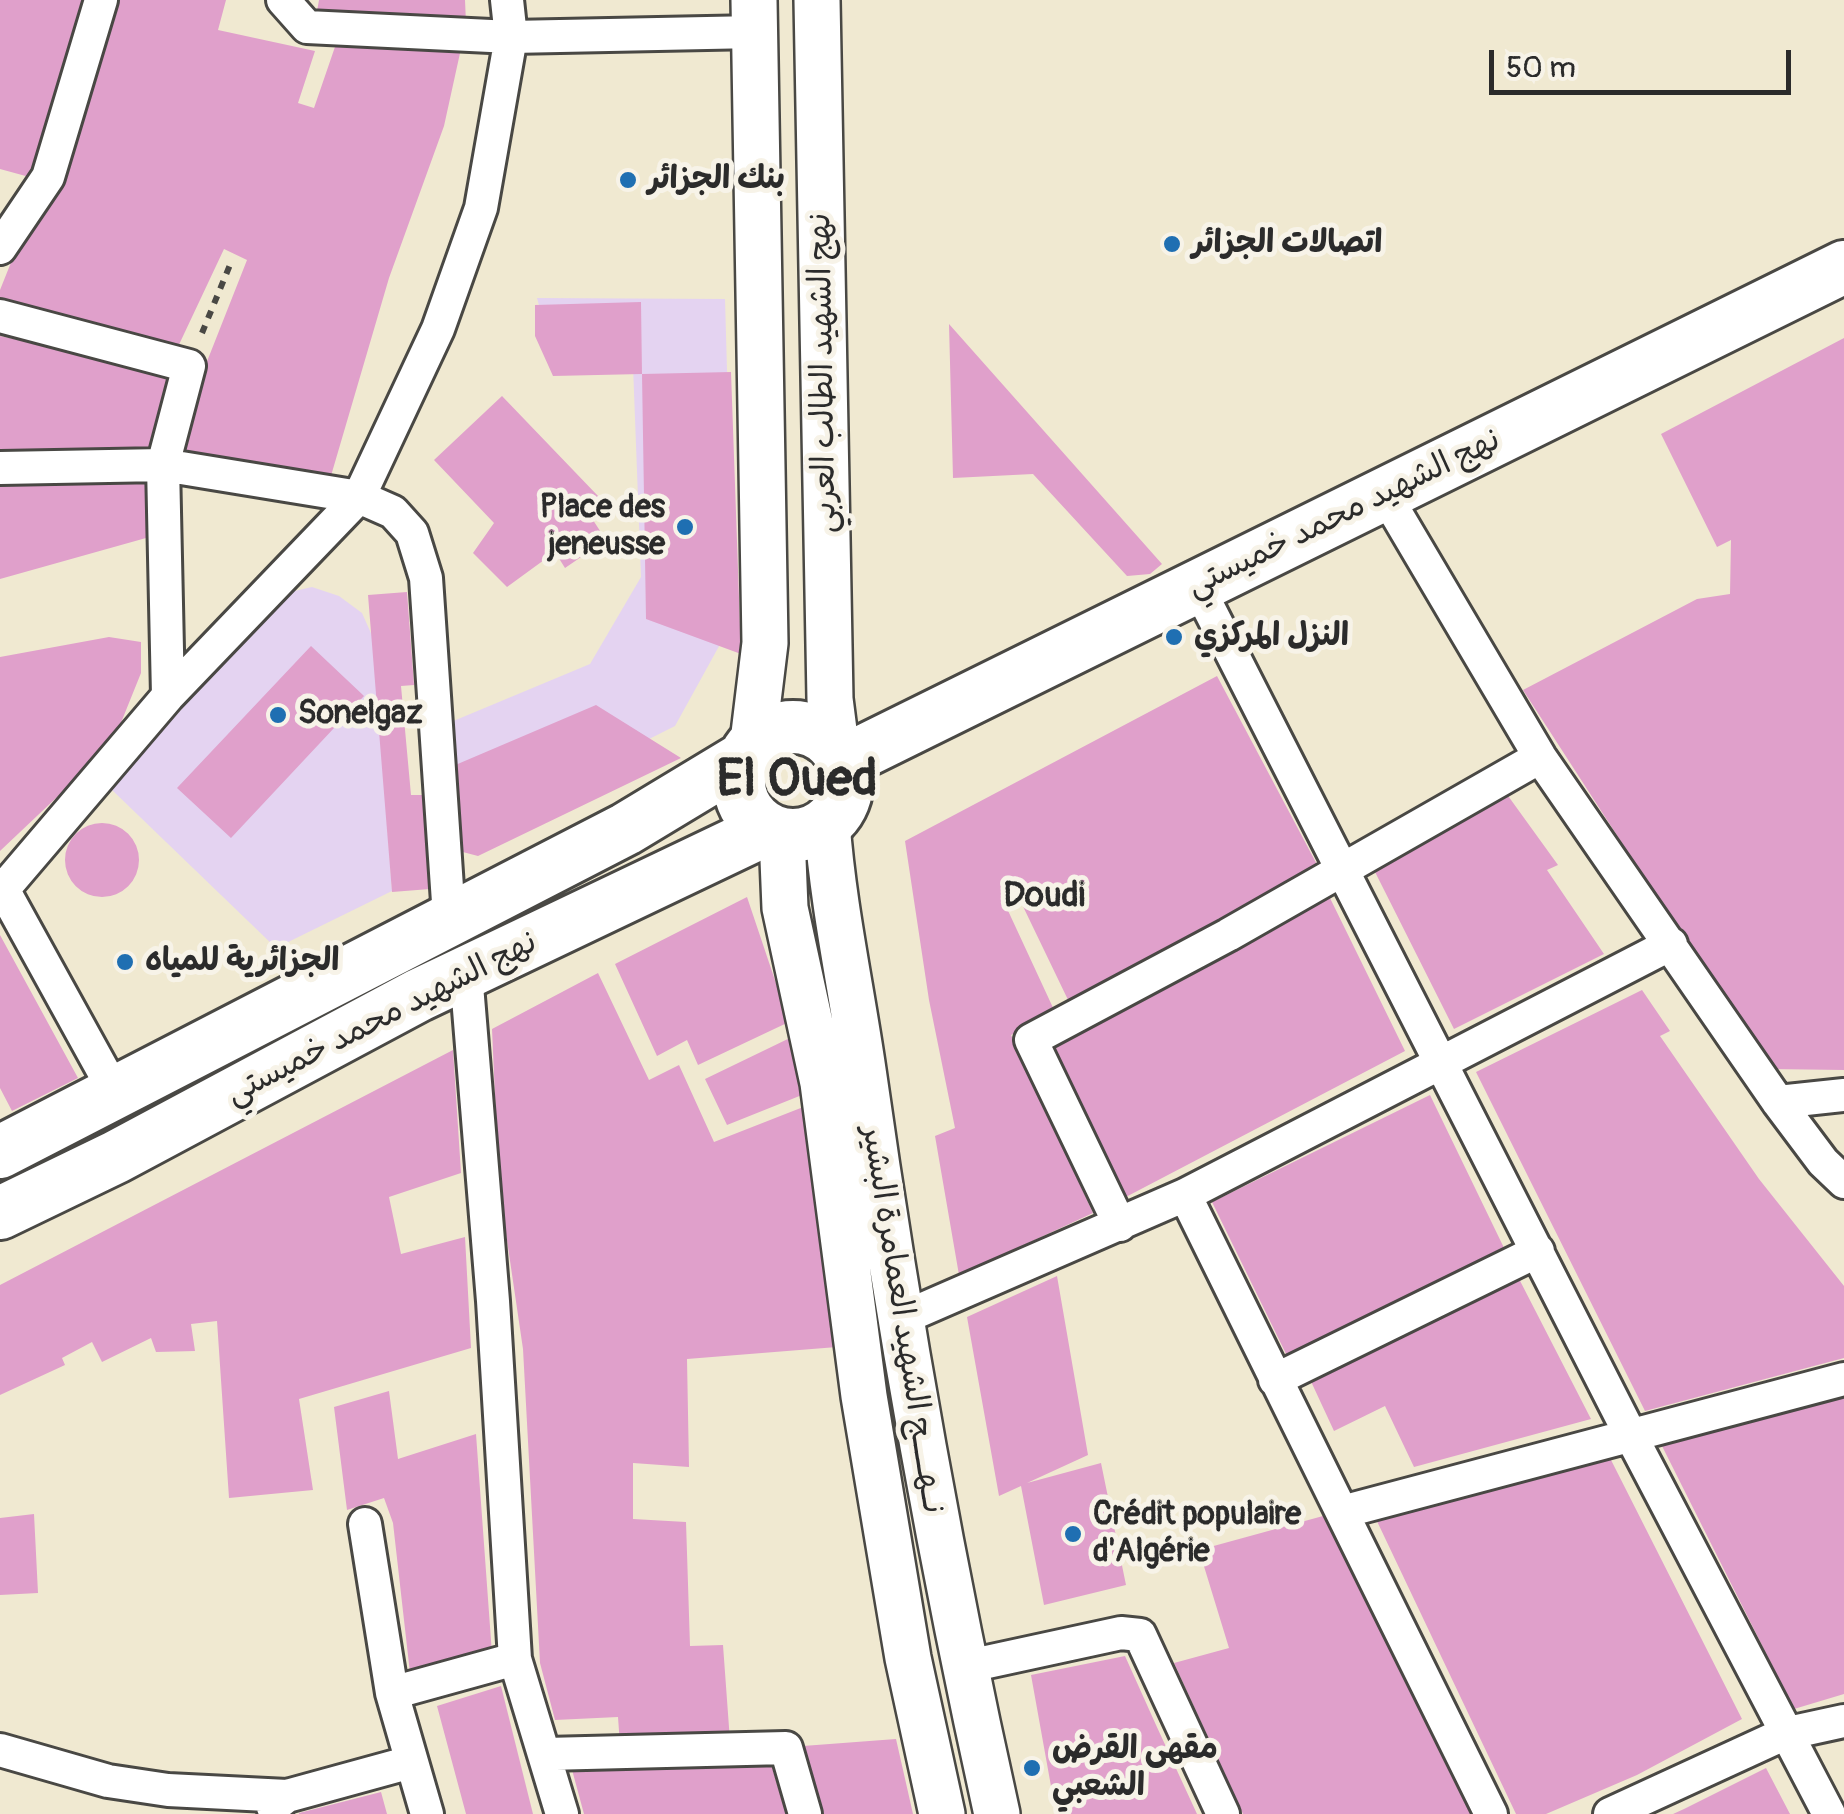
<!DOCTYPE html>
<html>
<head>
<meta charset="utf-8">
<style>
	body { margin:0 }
	#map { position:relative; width:1844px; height:1814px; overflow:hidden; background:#f0e9d1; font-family:Pangolin,sans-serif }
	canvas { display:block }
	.scale { position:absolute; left:1489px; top:50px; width:302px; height:45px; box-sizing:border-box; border:5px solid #2b2b2b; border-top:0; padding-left:12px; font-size:30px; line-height:35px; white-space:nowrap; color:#2b2b2b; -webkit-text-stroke:8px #f7f3e8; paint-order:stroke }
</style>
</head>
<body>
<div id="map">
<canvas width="1844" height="1814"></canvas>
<div class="scale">50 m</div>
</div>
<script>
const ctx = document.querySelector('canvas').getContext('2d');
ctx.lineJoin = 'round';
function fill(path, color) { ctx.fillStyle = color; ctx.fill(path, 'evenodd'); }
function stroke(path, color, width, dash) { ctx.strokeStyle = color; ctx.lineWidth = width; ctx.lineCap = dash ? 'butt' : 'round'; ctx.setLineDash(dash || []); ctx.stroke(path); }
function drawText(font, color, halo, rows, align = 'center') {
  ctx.font = font + ' Pangolin,"Playpen Sans Arabic",sans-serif'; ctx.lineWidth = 10; ctx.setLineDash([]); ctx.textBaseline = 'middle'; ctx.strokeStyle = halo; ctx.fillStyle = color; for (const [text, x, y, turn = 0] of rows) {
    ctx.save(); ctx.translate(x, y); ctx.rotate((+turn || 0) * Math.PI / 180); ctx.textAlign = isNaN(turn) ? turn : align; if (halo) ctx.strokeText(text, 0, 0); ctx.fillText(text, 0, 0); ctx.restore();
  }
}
fill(new Path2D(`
	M537 298 725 299 734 619 675 726 482 823 454 811 451 722 590 664 641 577 632 339 547 335Z
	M312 587 339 596 362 613 374 640 392 891 276 948 111 789 267 612 290 592Z`), '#e4d3f1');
fill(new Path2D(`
	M0 0H90L33 178 0 169Z
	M116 0H226L218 30 315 51 298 103 314 108 337 41 462 44 444 126 389 278 328 486 177 462 206 364 247 260 224 249 176 351 102 334 0 300V290Z
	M319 0H465L466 23 316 17Z
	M641 302 642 374 731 372 741 654 646 619 642 374 553 376 535 336V305Z
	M949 324 1162 564 1150 574 1127 576 1033 474 953 478Z
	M0 336 178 374 156 455 0 458Z
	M1844 338V1070L1768 1069 1523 690 1697 599 1730 594 1731 540 1717 547 1661 434Z
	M502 396 598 496 591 517 606 540 565 568 555 552 507 587 473 553 494 523 434 460Z
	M149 473 146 538 0 579V479Z
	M407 592 414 685 401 686 411 795H423L430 889 392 892 368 595Z
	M109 637 141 642V673L112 745 0 851V657Z
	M311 646 364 696 231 838 177 788Z
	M1217 676 1321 872 1070 1004 1018 896 1004 902 1055 1012 1011 1035 1093 1213 959 1275 935 1136 955 1128 929 1000 905 841Z
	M596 705 681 758 478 856 459 851 453 766Z
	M1506 793 1558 865 1547 870 1604 954 1454 1029 1369 860Z
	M65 860a37 37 0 1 1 74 0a37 37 0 1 1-74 0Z
	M1328 894 1405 1051 1122 1199 1047 1047Z
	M747 897 789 1022 698 1065 687 1040 657 1056 615 964Z
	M0 935 78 1078 12 1111 0 1088Z
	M598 973 649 1080 679 1065 714 1142 816 1102 837 1347 687 1359 689 1467 633 1463V1519L686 1522 690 1646 723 1645 730 1741 620 1745 618 1717 555 1720 540 1663 523 1349 499 1186 492 1029Z
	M1642 990 1670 1031 1660 1036 1759 1179 1844 1286V1358L1645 1411 1476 1072Z
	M794 1036 812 1091 727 1125 705 1079Z
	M453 1050 461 1173 389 1197 401 1254 465 1237 471 1348 299 1399 313 1490 229 1498 217 1321 191 1324 195 1351 156 1352 151 1338 102 1362 92 1342 62 1358 65 1365 0 1395V1285Z
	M1430 1095 1506 1252 1288 1358 1212 1202Z
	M1516 1273 1591 1419 1414 1467 1385 1406 1334 1431 1308 1375Z
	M1057 1276 1088 1455 1027 1483 1101 1463 1126 1585 1044 1605 1021 1486 999 1496 967 1317Z
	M389 1391 398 1459 476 1434 492 1654 410 1673 393 1523 384 1498 347 1510 334 1407Z
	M1844 1396V1694L1794 1709 1661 1444Z
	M1610 1458 1742 1719 1637 1775 1546 1814H1516L1375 1517Z
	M34 1514 38 1593 0 1595V1518Z
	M1323 1516 1429 1727 1472 1814H1243L1174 1663 1229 1648 1199 1550Z
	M1125 1656 1156 1725 1197 1814H1056L1031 1675Z
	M501 1686 533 1814H466L437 1706Z
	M896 1739 913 1814H824L803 1746Z
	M771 1764 786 1814H584L571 1766Z
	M1766 1768 1790 1814H1673L1684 1809Z
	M381 1792 387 1814H299V1813Z`), '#e0a0cb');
const minor = new Path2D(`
	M283 0 307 27 511 37 756 32
	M0 248 48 177 101 0
	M0 316 189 366 163 465 168 696
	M0 468 163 465 359 497 393 512 412 533 426 578 449 917
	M1384 493 1540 757 1778 1102 1823 1162 1844 1182
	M1198 587 1630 1434 1829 1814
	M4 891 116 1094
	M0 893 168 696 359 497 438 329 481 208 511 37 507 0
	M466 973 493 1301 515 1659 562 1814
	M1778 1102 1844 1095
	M1185 1195 1491 1814
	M1120 1225 1031 1040 1228 935 1540 757
	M898 1320 1185 1195 1671 944
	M1275 1380 1538 1251
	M1342 1512 1844 1379
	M365 1524 392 1693 427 1814
	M964 1667 1121 1633 1140 1635 1223 1814
	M392 1693 515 1659
	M0 1750 108 1781 168 1790 287 1796
	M546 1754 786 1748 805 1814
	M273 1807 287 1796 411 1762
	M1610 1814 1784 1734 1844 1721`);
const secondary = new Path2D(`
	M817 0 830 699 836 746
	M753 742 765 643 754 0
	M827 823C833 906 851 987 863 1070 898 1320 942 1567 997 1814
	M782 835 785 908 823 1083 864 1396 908 1658 942 1814`);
const primary = new Path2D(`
	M739 781a54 54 0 1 1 108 0a54 54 0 1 1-108 0Z
	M844 761 1844 267
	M0 1152 626 829 742 759
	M0 1213 116 1157 419 995 767 829`);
stroke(minor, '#494844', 38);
stroke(secondary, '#494844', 50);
stroke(primary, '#494844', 58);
stroke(new Path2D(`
	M202 333 232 260`), '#494844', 6, [8, 8]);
stroke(minor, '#fff', 32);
stroke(secondary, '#fff', 45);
stroke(primary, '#fff', 52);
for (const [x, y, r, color] of [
	[628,180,10,"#1f6fb2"],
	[1172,244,10,"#1f6fb2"],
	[685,527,10,"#1f6fb2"],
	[1174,637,10,"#1f6fb2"],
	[278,715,10,"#1f6fb2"],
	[125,962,10,"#1f6fb2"],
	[1073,1534,10,"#1f6fb2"],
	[1032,1768,10,"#1f6fb2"]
]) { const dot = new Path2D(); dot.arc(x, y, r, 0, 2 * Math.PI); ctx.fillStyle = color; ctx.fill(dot); stroke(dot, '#f7f3e8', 4); }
drawText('bold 32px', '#2b2b2b', '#f7f3e8', [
	["بنك الجزائر",648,180],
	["اتصالات الجزائر",1192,244],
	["Place des",665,509,"right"],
	["jeneusse",665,546,"right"],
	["النزل المركزي",1194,637],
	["Sonelgaz",298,715],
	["الجزائرية للمياه",145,962],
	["Crédit populaire",1093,1516],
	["d'Algérie",1093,1553],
	["مقهى القرض",1052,1750],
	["الشعبي",1052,1787]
], 'left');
drawText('32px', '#2b2b2b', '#f7f3e8', [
	["نهج الشهيد الطالب العربي",824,373,-91],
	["نهج الشهيد محمد خميستي",1344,514,-26],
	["نهج الشهيد محمد خميستي",382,1019,-27],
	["نــهـــــج الشهيد العمامرة البشير",902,1320,81]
]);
drawText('bold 35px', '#2b2b2b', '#f7f3e8', [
	["Doudi",1044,897]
]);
drawText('bold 52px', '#2b2b2b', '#f7f3e8', [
	["El Oued",797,782]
]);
</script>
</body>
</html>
